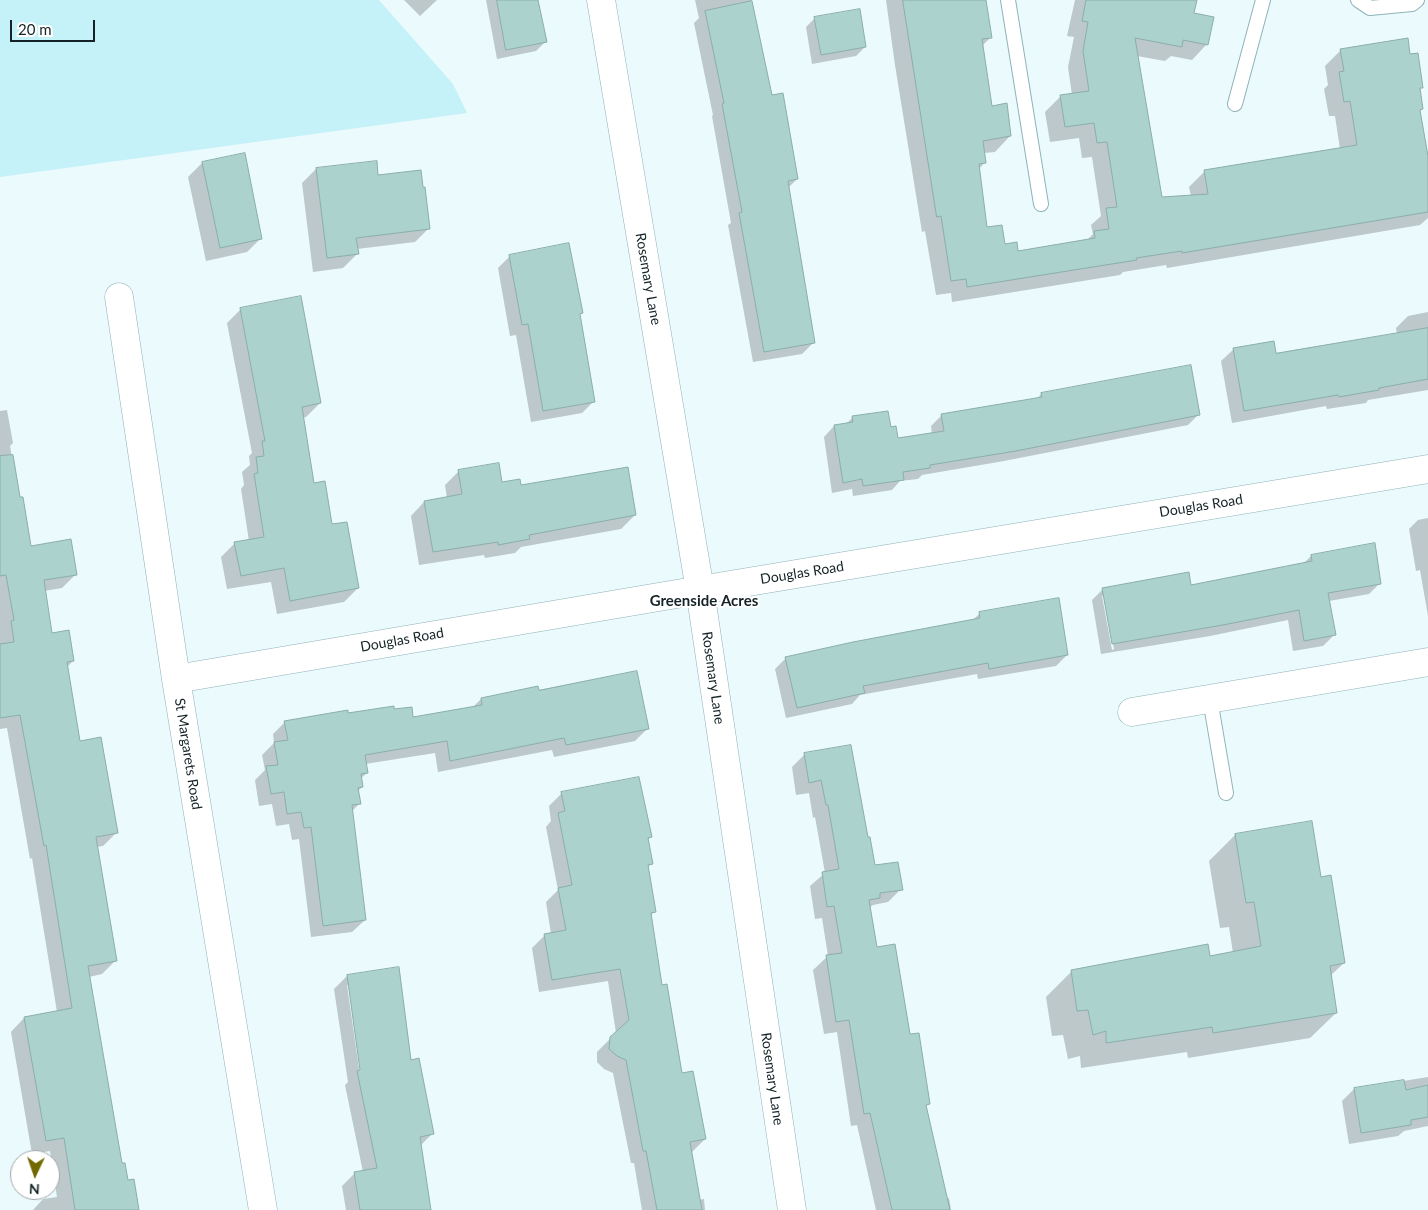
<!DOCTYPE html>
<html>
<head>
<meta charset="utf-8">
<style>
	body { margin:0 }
	#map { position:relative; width:1428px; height:1210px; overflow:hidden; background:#ebfafd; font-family:Lato,sans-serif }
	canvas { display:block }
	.north { position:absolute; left:10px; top:1150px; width:50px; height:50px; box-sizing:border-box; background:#fff; border:1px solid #a1a7a8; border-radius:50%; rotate:183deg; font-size:14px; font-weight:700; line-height:20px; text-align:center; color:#152326 }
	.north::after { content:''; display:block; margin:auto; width:18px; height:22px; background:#726901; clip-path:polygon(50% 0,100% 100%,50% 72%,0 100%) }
	.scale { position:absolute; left:10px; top:20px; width:85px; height:22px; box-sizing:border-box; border:2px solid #152326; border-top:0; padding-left:6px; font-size:15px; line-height:18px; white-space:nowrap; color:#152326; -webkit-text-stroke:4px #fff; paint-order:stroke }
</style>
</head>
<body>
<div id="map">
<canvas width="1428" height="1210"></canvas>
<div class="north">N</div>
<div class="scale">20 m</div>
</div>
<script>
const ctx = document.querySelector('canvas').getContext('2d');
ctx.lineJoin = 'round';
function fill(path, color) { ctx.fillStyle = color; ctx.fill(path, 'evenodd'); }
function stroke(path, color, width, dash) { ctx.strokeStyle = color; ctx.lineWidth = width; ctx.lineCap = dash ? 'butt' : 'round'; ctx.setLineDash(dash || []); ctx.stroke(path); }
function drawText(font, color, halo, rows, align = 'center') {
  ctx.font = font + ' Lato,sans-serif'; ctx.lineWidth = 4; ctx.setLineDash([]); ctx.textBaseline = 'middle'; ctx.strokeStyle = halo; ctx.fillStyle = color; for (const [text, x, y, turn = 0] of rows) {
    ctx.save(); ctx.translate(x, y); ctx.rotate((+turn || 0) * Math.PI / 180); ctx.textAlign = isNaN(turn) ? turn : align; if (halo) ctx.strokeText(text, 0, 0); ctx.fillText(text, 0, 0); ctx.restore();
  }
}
fill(new Path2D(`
	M0 0H379L453 84 467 113 0 177Z`), '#c5f1f8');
fill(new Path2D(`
	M404 0H437L420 16Z
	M486 0H537L545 42 536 51 497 59Z
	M695 0H751L771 96 797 179 788 188 814 342 802 354 753 362 728 225 731 223 712 116 713 115 694 23 699 18Z
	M886 0H985L990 38 982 46 991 107 1010 136 995 152 984 153 985 162 979 169 985 229 1004 246 1017 252 1086 241 1093 234 1091 225 1101 216 1092 157 1082 158 1079 138 1050 142 1045 112 1061 96 1072 95 1068 67 1074 37 1067 36 1075 0H1196L1193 14 1207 44 1192 60 1171 56 1165 61 1137 56 1161 198 1191 196 1189 187 1205 171 1340 149 1335 116H1329L1324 89 1328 85 1325 66 1341 50 1409 55 1422 87 1419 90 1422 109 1419 111 1428 163V218L1420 225 1167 268 1166 265 1123 272 1120 275 952 302 951 293 936 295 925 231 922 232 895 65Z
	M815 18 865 47 856 56 812 64 806 27Z
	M202 163 261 238 247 252 206 261 188 177Z
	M316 169 377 176 429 228 415 242 357 249V254L343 268 313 272 302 183Z
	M510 256 581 313 579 315 594 401 582 413 531 422 516 335 510 336 498 268Z
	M241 309 320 403 306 417 302 418 313 484 358 588 344 602 277 614 271 582 227 589 221 557 235 543 249 541 241 489 244 485 242 472 250 465 249 456 252 453 227 323Z
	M1428 312V390L1368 400 1366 403 1327 409 1326 406 1232 423 1221 361 1234 349 1275 355 1397 334 1396 328 1408 316Z
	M1041 394 1199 414 1188 425 1004 461 922 475 918 479 900 481 892 490 853 496 852 489 832 493 824 437 834 426 845 425 852 418 887 412 890 429 897 439 932 434 931 426 942 415 1037 399Z
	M7 410 13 443 10 446 19 499 30 547 76 574 62 588 44 591 51 634 73 661 67 667 79 743 117 832 103 846 96 847 115 961 102 974 89 977 121 1165 138 1210H33L43 1199 57 1197 50 1151 32 1154 11 1032 24 1018 57 1012 32 858 30 859 7 728 0 729V411Z
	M459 471 501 483 635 515 621 529 521 547 515 553 485 558 484 555 419 565 411 516 424 502 447 498 445 485Z
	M1428 518V616L1420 570 1416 571 1409 529 1418 520Z
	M1311 556 1380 583 1369 594 1329 601 1334 635 1323 646 1293 651 1288 620 1210 636 1101 654 1092 600 1103 589 1190 587 1302 565ZM1102 596H1105L1114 649 1112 650Z
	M980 613 1067 655 1056 666 978 679 977 674 860 695 852 704 786 718 775 669 786 658 972 621Z
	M538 691 647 729 635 741 554 757 552 750 438 772 435 753 365 764 367 773 360 779 362 787 358 791 359 804 352 811 365 920 352 932 311 937 299 839 292 840 289 824 276 826 272 804 259 806 255 780 265 770 262 755 274 743 273 734 285 722 393 711 412 718 472 708 481 699Z
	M805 754 867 839 874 867 901 889 888 902 873 905 869 908 876 949 909 1036 929 1103 925 1107 946 1199 949 1198 951 1210H876L857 1125 851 1126 837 1032 824 1034 813 970 828 956 822 918 815 919 810 886 825 873 815 817 813 818 809 793 796 795 792 767Z
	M562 793 651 837 647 840 652 863 647 868 655 911 650 916 661 987 681 1074 705 1139 692 1152 699 1200 704 1199 705 1210H642L634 1163H631L613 1073 604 1069 597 1062V1052L616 1033 608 981 539 992 532 948 545 935 551 934 546 902 558 890 546 827 551 821 549 806Z
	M1311 823 1320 878 1344 963 1330 976 1336 1013 1310 1038 1188 1058 1187 1052 1081 1068 1080 1056 1068 1059 1063 1035 1052 1036 1046 997 1072 971 1209 957 1233 953 1229 927 1220 928 1209 861 1235 835Z
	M347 976 410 1061 432 1134 420 1146 430 1210H346L342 1186 355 1173 363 1172 345 1085 348 1082 334 989ZM347 985H350L363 1076H360Z
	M1428 1077V1126L1404 1131 1398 1136 1349 1144 1342 1101 1354 1089Z`), '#0003');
const building = new Path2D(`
	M497 0H538L547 42 506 50Z
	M903 0H986L992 38 982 39 992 106 1007 103 1011 136 983 141 986 163 979 164 987 227 1002 225 1005 244 1017 242 1018 251 1095 238 1094 231 1109 229 1106 208 1117 207 1107 142 1097 143 1094 123 1065 127 1060 95 1089 91 1083 51 1088 22 1082 21 1086 0H1197L1194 13 1214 17 1208 45 1183 40 1182 47 1135 38 1162 197 1208 194 1204 170 1357 145 1350 101 1344 102 1339 72 1344 71 1340 49 1408 38 1410 54 1418 53 1423 88H1420L1423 109 1420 110 1428 156V212L1182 253V251L1136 258 1137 260 967 287 966 279 951 281 941 216 937 217Z
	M752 1 772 95 783 93 798 179 788 181 815 343 764 352 739 213 742 212 722 104 724 103 705 11Z
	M860 9 866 47 821 55 814 17Z
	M245 153 262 239 220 248 202 162Z
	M377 161 378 175 421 170 423 187H425L430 229 356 238 359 254 327 258 316 168Z
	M569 243 583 313 580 314 595 402 543 411 528 324 522 325 509 255Z
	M301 296 321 403 302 407 314 483 325 481 332 524 347 522 359 588 290 601 284 568 241 576 234 542 264 537 254 474 258 473 256 457 264 456 262 441H265L240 308Z
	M1428 328V379L1379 388V390L1339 397 1338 395 1244 411 1233 348 1274 341 1276 353Z
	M1191 365 1200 415 1016 451 930 465V468L903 472 904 480 863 486 862 479 843 483 834 425 853 422 852 416 888 411 891 427 896 426 898 438 944 431 941 414 1042 397 1041 393Z
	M13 455 20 497H23L31 546 71 539 77 575 44 580 52 633 69 630 74 661 67 662 80 741 101 737 118 833 96 837 117 961 88 966 122 1163H125L128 1180 134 1179 139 1210H75L64 1138 46 1141 24 1017 72 1008 46 845 44 846 20 715 0 718V644L14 642 11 621 14 620 6 575 0 576V456Z
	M499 463 502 482 520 479 521 485 628 467 636 515 529 535 530 539 498 545V542L433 552 424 501 462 494 458 470Z
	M1375 543 1381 584 1328 593 1336 635 1304 641 1299 610 1223 625 1112 644 1102 588 1189 572 1191 585 1312 561 1311 555Z
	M1059 598 1068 655 989 669 988 663 863 686 865 693 797 708 785 657 853 642 980 618 979 612Z
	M637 671 649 729 566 745 564 738 450 761 447 741 365 755 368 773 361 774 363 787 358 788 361 804 352 805 366 920 323 926 311 827 304 828 301 812 287 814 284 792 271 794 266 766 278 765 274 742 288 740 284 721 348 710V713L394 706V709L412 707 413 717 482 705 481 698 538 686 539 690Z
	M851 745 868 837H870L875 865 898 862 903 890 880 893V898L869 900 877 947 895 944 910 1034 919 1033 930 1104 926 1105 950 1210H892L870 1113 864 1114 849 1020 836 1022 826 955 842 953 834 906 827 907 822 872 839 869 828 805H826L821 780 809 783 804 753Z
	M639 777 652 837 648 838 653 864 648 865 656 912 651 913 662 985 667 984 682 1073 693 1071 706 1139 690 1142 702 1210H657L646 1151H643L626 1060 617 1056 609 1049 610 1037 629 1020 620 969 552 980 544 934 566 930 558 888 572 885 558 813 565 811 561 792Z
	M1312 821 1321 877 1331 875 1345 963 1330 966 1337 1013 1213 1033 1212 1027 1106 1043V1031L1093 1035 1088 1010 1077 1011 1071 970 1208 944 1210 956 1261 946 1254 902 1246 903 1235 834Z
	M399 967 411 1060 419 1058 434 1134 420 1137 431 1210H360L354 1172 377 1168 357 1071 360 1070 347 975Z
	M1404 1080 1406 1090 1428 1085V1117L1411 1120V1125L1361 1133 1354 1088Z`);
fill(building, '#acd2cd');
stroke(building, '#8aaeaa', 1);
const service = new Path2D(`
	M1008 0 1041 204
	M1358 0 1370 8 1412 4 1417 0
	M1235 104 1263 0
	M1210 699 1226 793`);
const minor = new Path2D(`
	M601 0 700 590 792 1210
	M119 297 176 679 263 1210
	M176 679 700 590 1428 469
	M1132 712 1428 662`);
stroke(service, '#8fb3b9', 16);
stroke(minor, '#8fb3b9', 29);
stroke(service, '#fff', 14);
stroke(minor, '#fff', 28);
drawText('14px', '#152326', '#fff', [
	["Rosemary Lane",648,279,80],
	["Douglas Road",1201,506,-9],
	["Douglas Road",802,573,-9],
	["Douglas Road",402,640,-10],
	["Rosemary Lane",713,678,82],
	["St Margarets Road",188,754,81],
	["Rosemary Lane",772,1079,82]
]);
drawText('bold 15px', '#152326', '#fff', [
	["Greenside Acres",704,601]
]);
</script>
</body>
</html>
